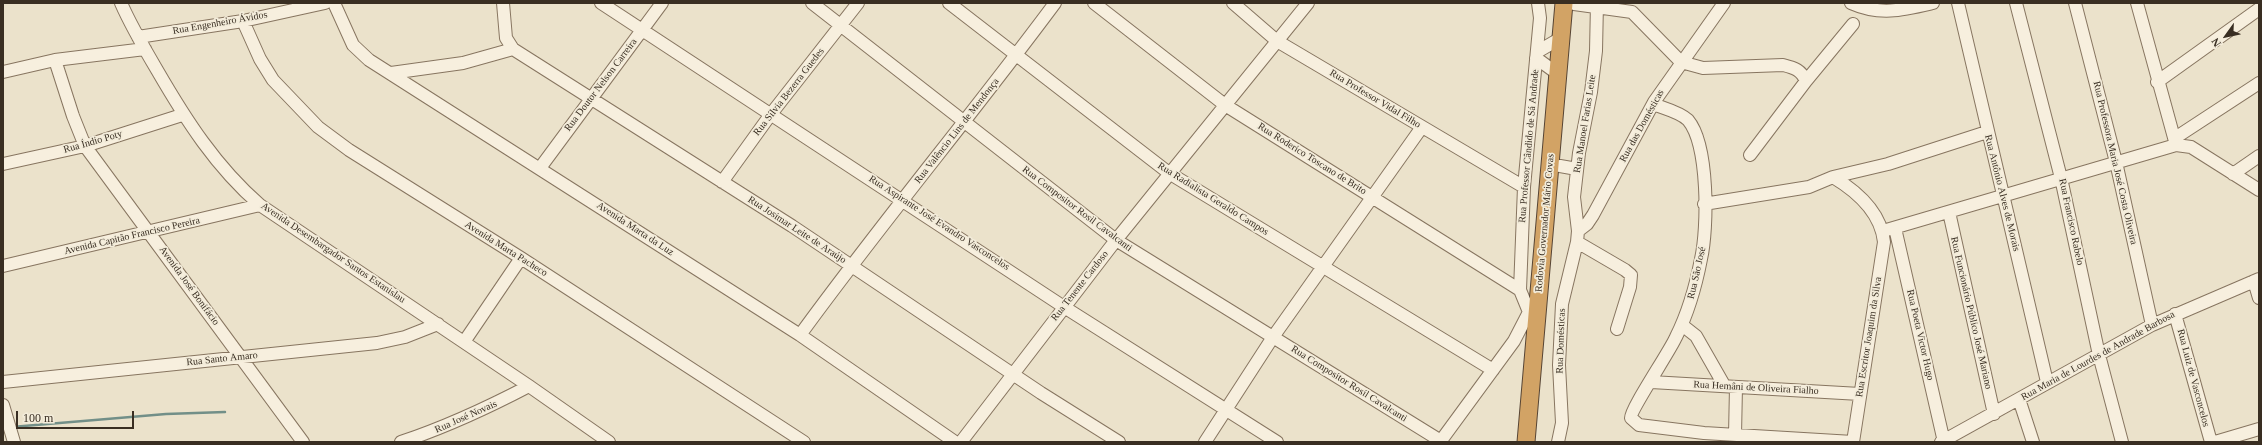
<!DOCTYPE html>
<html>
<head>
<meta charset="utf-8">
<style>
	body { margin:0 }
	#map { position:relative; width:2262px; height:445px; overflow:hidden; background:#ebe2cb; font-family:"Times New Roman",serif }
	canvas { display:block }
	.frame { position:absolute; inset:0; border:4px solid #392e22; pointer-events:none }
	.north { position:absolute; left:2206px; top:16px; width:40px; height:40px; -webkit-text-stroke:3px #f3ecda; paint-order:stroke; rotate:237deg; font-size:11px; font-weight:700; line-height:16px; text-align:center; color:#392e22 }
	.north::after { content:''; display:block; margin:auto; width:14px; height:18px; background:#392e22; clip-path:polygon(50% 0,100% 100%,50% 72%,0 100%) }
	.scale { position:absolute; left:16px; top:411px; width:118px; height:18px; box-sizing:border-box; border:2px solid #392e22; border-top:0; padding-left:5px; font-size:12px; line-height:14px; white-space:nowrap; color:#392e22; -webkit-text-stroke:3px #f3ecda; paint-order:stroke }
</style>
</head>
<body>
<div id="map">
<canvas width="2262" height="445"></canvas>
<div class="frame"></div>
<div class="north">N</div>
<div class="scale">100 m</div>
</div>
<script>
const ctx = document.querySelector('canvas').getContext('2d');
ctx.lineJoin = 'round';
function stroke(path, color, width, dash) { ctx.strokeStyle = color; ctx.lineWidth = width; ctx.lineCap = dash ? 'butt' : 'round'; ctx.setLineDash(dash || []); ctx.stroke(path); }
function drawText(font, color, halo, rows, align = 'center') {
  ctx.font = font + ' "Times New Roman",serif'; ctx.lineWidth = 3.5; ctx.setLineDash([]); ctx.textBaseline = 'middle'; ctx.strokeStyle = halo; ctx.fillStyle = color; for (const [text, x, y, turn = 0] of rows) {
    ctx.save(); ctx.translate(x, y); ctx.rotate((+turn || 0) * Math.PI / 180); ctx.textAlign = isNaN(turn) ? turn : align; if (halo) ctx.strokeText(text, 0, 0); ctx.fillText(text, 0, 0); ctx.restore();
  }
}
stroke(new Path2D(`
	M12 427 166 414 225 412`), '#728f88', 2.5);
const minor = new Path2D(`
	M121 3C131 26 144 48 157 70 186 120 216 167 260 205L529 386 609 442
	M334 3 353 45 369 60 800 335 955 442
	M503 3 506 38 513 49 792 226 1041 393 1119 442
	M601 3 1064 307 1277 442
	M812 3 1116 240 1441 441
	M949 3 1169 173 1493 370
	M1094 3 1225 105 1520 290 1529 312
	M1233 3 1277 41 1524 187
	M1851 3C1880 16 1903 10 1933 3
	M1958 3 2047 382
	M2016 3 2061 178 2099 355 2122 442
	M2075 3 2116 162 2152 325
	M2137 3 2176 145
	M1574 4 1632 12 1681 62
	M243 21 260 59 273 80 318 127 349 150 521 258 804 442
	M138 37 243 21 325 3
	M1537 52 1561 38
	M1536 58 1558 74
	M55 60 73 116 85 146 303 442
	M1681 62 1703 68 1783 65C1795 68 1801 70 1806 81L1750 155
	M3 72 55 60 145 49
	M391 73 463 63 513 49
	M1806 81 1853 24
	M2157 82 2259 9
	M1653 104C1663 108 1680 112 1688 120 1709 145 1708 228 1701 259 1696 285 1688 313 1676 337 1670 351 1630 410 1631 418L1639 425 1704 433 1853 442
	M2175 138 2259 83
	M3 164 85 146 182 115
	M1560 166 1577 169
	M540 168 662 3
	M2233 174 2259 156
	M1833 177 1888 164 1987 132
	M722 182 771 114 858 3
	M1704 204 1809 187 1833 177C1858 192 1881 213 1884 242L1853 442
	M1949 212 1994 414
	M1895 228 1944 442
	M1578 231 1587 224 1593 215 1654 102 1724 3
	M1883 231 2176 145 2191 147 2259 190
	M1577 242 1625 270 1631 275 1630 287 1617 329
	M3 266 260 205
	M2254 281 2259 298
	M1520 290 1524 187 1540 18 1538 3
	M2175 314 2211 442
	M1682 325 1696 336 1724 385
	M800 335C882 222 972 115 1055 3
	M464 342 521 258
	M3 382 377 343 405 337 438 324
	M1651 382 1860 394
	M2019 399 2033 442
	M3 405 14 442
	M1735 435 1736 387
	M401 442C446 427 487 408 529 386
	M961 442 1116 240 1308 3
	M1205 442 1273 337 1422 127
	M1440 442 1514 341 1529 312
	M1558 442 1562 423 1559 365 1562 304 1577 242 1578 231 1574 197 1579 153 1591 92 1596 51 1597 3
	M1941 442 2152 325 2259 279
	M2215 442 2259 429`);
const highway = new Path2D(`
	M1526 442 1564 3`);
stroke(minor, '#877560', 14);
stroke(highway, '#564434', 19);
stroke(minor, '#f7efde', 12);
stroke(highway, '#d2a365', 17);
drawText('10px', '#392e22', '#f3ecda', [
	["Rua Engenheiro Ávidos",220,23,-10],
	["Rua Doutor Nelson Carreira",601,85,-53],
	["Rua Sílvia Bezerra Guedes",789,92,-52],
	["Rua Professor Vidal Filho",1375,99,31],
	["Rua Manoel Farias Leite",1585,124,-81],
	["Rua das Domésticas",1642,126,-61],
	["Rua Valêncio Lins de Mendonça",957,131,-52],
	["Rua Índio Poty",93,142,-16],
	["Rua Professor Cândido de Sá Andrade",1529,146,-85],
	["Rua Roderico Toscano de Brito",1312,159,32],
	["Rua Professora Maria José Costa Oliveira",2115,163,77],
	["Rua Antônio Alves de Morais",2002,193,76],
	["Rua Radialista Geraldo Campos",1213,199,32],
	["Rua Compositor Rosil Cavalcanti",1077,209,37],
	["Rua Francisco Rabelo",2071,222,78],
	["Rua Aspirante José Evandro Vasconcelos",939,223,33],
	["Rodovia Governador Mário Covas",1545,223,-85],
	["Avenida Marta da Luz",635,229,33],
	["Rua Josimar Leite de Araújo",797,230,33],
	["Avenida Capitão Francisco Pereira",132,236,-13],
	["Avenida Marta Pacheco",506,249,32],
	["Avenida Desembargador Santos Estanislau",333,253,34],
	["Rua São José",1697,273,-77],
	["Avenida José Bonifácio",189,286,54],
	["Rua Tenente Cardoso",1080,286,-52],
	["Rua Funcionário Público José Mariano",1971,313,77],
	["Rua Poeta Victor Hugo",1920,335,77],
	["Rua Escritor Joaquim da Silva",1869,337,-81],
	["Rua Domésticas",1561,341,-88],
	["Rua Maria de Lourdes de Andrade Barbosa",2098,356,-29],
	["Rua Santo Amaro",222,359,-6],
	["Rua Luiz de Vasconcelos",2193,378,75],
	["Rua Compositor Rosil Cavalcanti",1349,384,32],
	["Rua Hemâni de Oliveira Fialho",1756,388,3],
	["Rua José Novais",466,417,-24]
]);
</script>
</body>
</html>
